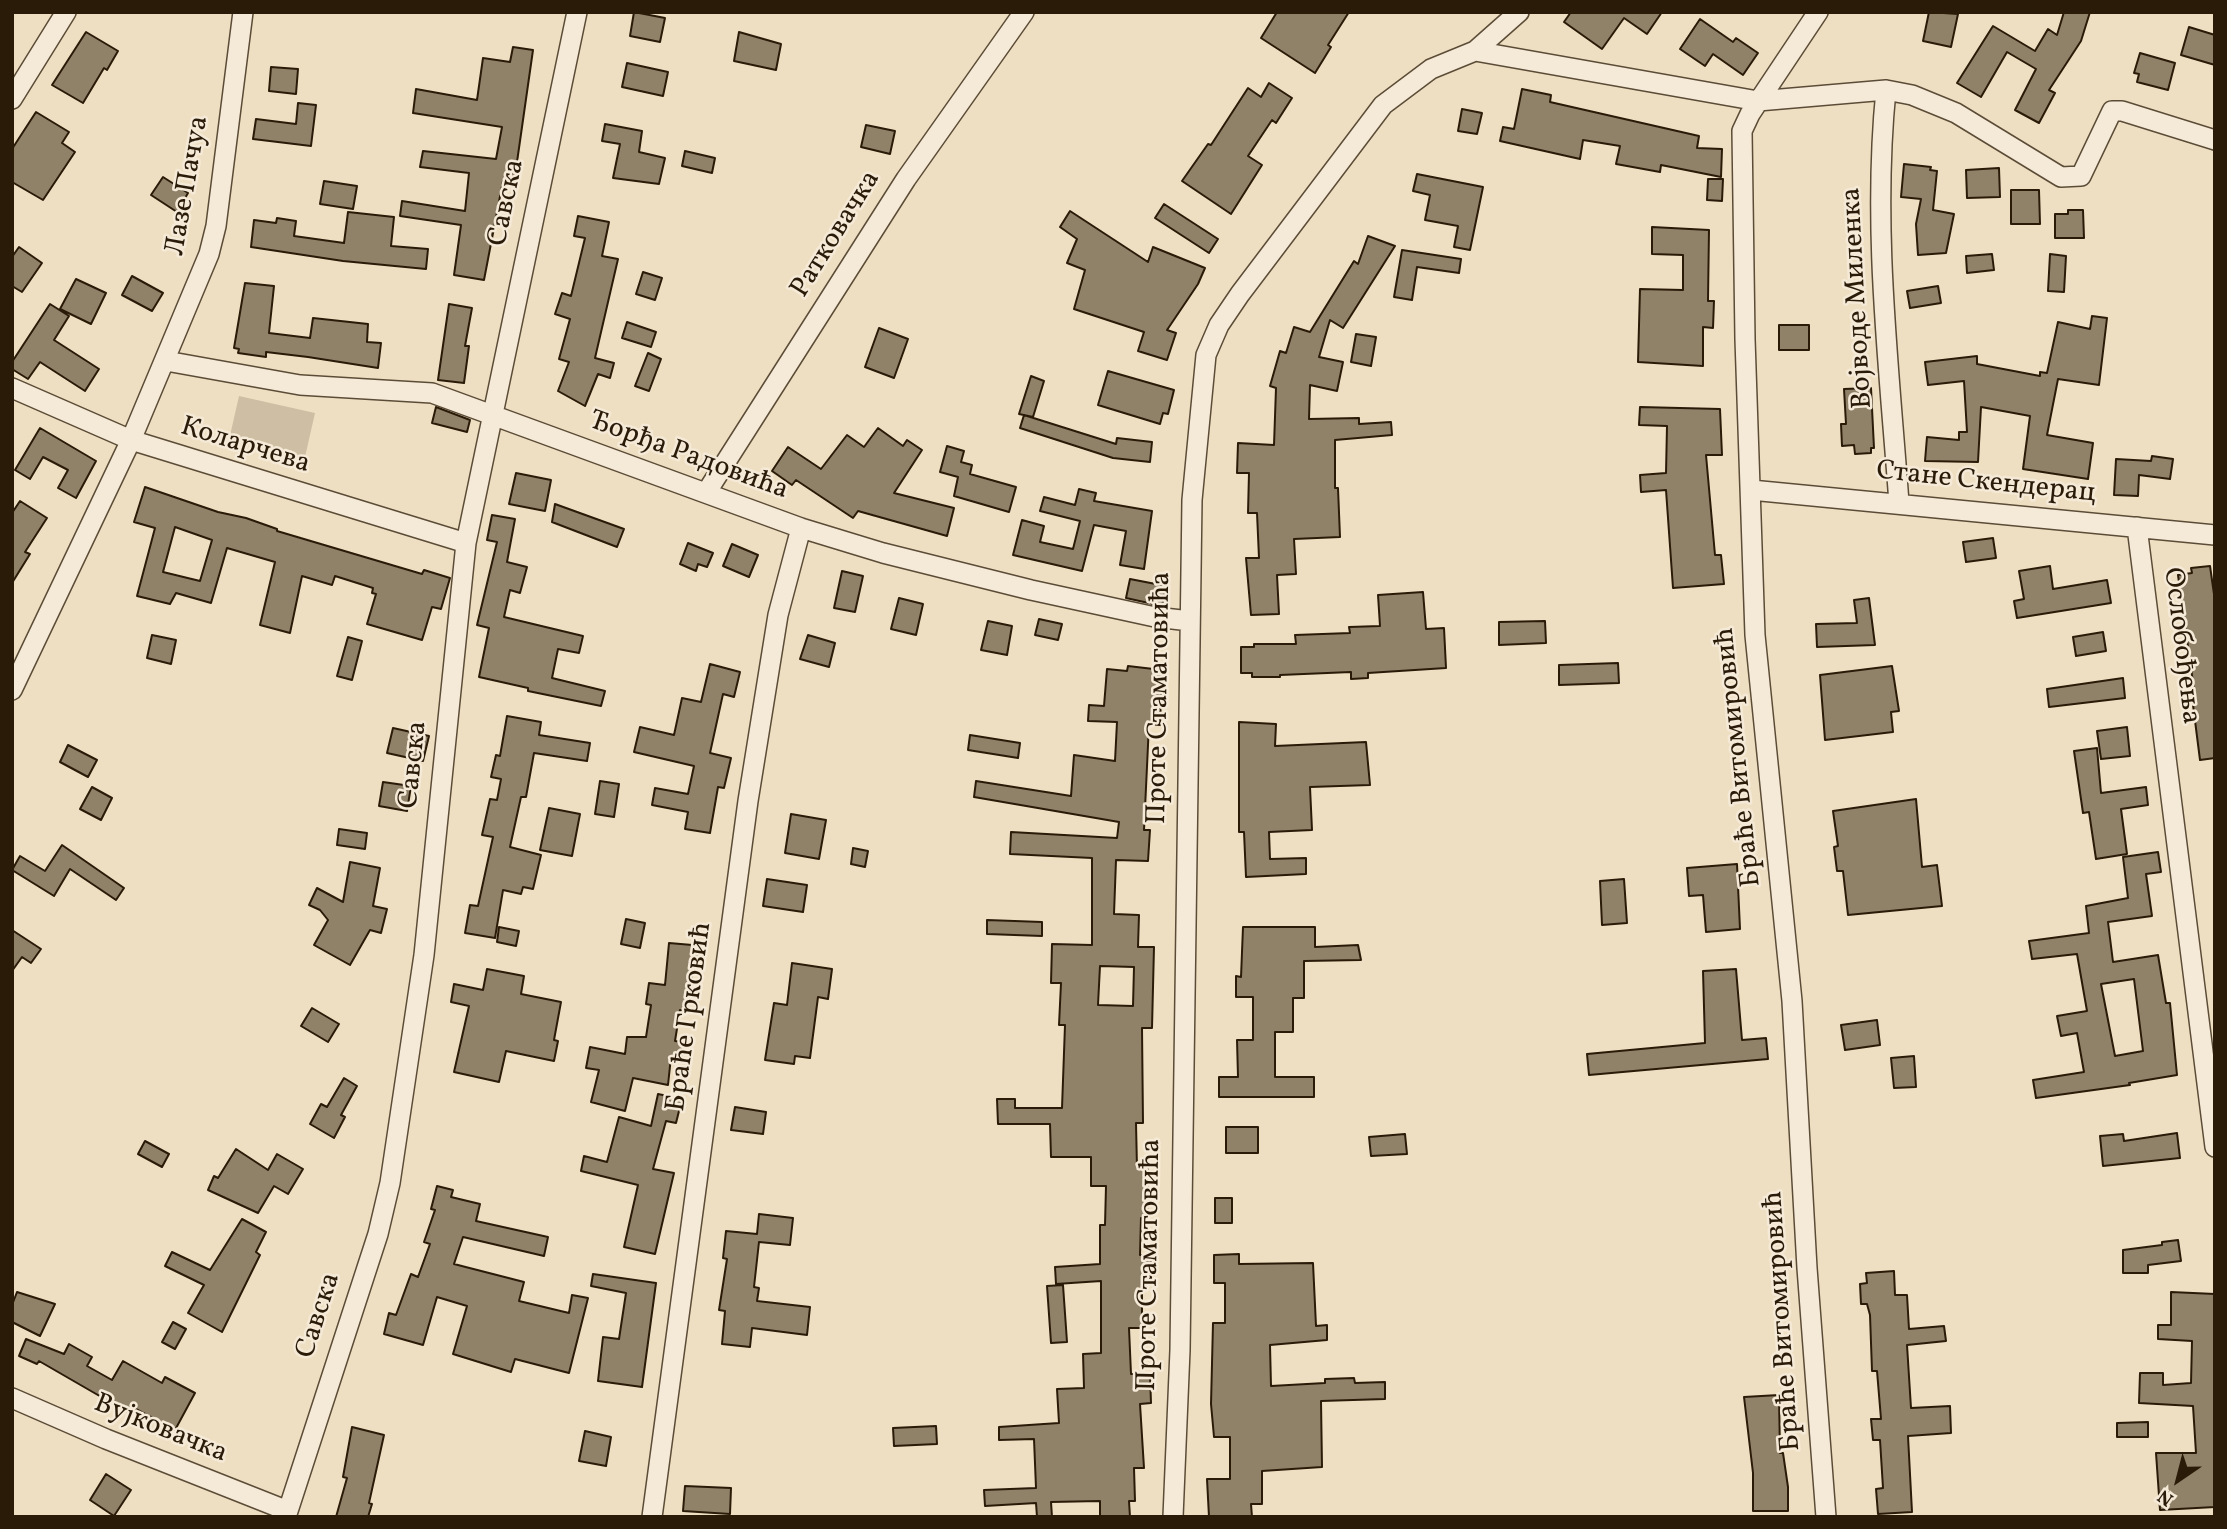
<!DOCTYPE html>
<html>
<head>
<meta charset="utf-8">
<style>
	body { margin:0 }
	#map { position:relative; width:2227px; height:1529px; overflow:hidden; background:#efdfc2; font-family:Vollkorn,serif }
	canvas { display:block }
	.frame { position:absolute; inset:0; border:14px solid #2a1b09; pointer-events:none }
	.north { position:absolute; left:2143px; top:1445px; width:70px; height:70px; -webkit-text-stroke:5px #f5ead7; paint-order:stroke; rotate:215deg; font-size:19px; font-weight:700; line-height:28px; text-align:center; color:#2a1b09 }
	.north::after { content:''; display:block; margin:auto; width:24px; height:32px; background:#2a1b09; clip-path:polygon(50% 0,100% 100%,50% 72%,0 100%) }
</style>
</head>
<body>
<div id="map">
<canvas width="2227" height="1529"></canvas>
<div class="frame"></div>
<div class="north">N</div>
</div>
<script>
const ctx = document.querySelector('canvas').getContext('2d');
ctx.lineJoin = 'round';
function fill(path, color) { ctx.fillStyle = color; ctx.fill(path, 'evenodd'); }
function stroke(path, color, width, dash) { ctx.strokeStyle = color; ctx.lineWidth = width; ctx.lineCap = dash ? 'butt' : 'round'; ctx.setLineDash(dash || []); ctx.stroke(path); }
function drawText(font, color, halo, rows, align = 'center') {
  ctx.font = font + ' Vollkorn,serif'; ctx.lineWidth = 5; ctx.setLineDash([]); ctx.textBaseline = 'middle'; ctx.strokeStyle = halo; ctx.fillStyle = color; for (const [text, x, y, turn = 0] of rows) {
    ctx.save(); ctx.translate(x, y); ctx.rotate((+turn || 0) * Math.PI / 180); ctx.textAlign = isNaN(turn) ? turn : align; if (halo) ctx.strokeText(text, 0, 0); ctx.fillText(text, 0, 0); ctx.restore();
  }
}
fill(new Path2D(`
	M239 396 315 413 305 457 229 440Z`), '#cebea3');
const building = new Path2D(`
	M634 12 665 18 660 42 630 36Z
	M1277 12H1349L1328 45 1331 47 1315 73 1261 38Z
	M1571 12H1662L1647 34 1624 18 1602 49 1564 22Z
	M1929 12 1958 14 1951 47 1923 41Z
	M2064 12H2090L2081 41 2049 90 2055 93 2039 123 2015 110 2036 69 2007 52 1981 97 1957 83 1993 26 2035 51 2048 29 2057 35Z
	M1700 19 1733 42 1736 38 1758 53 1743 75 1713 54 1705 66 1680 49Z
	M2189 27 2215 35V65L2181 55Z
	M86 32 118 51 107 70 104 68 83 103 52 85Z
	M739 32 781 44 776 70 734 61Z
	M513 47 533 50 514 183 503 181 484 280 454 275 461 225 400 216 402 201 465 211 469 173 420 167 423 151 496 159 502 127 413 113 416 89 477 100 483 58 510 62Z
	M2140 53 2175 63 2168 90 2137 82 2139 74 2134 73Z
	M627 63 668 72 663 96 622 87Z
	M271 67 298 69 296 94 269 91Z
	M1269 83 1292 98 1276 123 1272 120 1248 156 1262 165 1231 214 1182 181 1208 144 1211 145 1248 88 1261 97Z
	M1522 89 1551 95 1550 102 1699 136 1697 148 1722 149 1721 177 1661 165 1660 172 1616 164 1620 146 1583 140 1580 159 1500 141 1503 127 1514 129Z
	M298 103 316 105 311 146 253 139 256 119 296 124Z
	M1462 109 1482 113 1477 134 1458 131Z
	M36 112 69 132 62 143 75 152 43 200 12 182V149Z
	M605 124 642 131 639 152 665 158 659 184 613 178 620 144 602 141Z
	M866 125 895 131 890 154 861 147Z
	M685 151 715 158 712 173 682 166Z
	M1904 164 1931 167 1930 170 1937 171 1933 210 1954 214 1946 253 1918 255 1916 224 1921 199 1901 197Z
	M1999 168 2000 197 1967 198 1966 170Z
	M1417 174 1483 187 1470 250 1454 247 1458 226 1425 220 1430 195 1413 191Z
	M163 177 188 193 177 212 151 195Z
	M1708 179H1723L1722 201 1707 200Z
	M324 181 357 186 353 209 320 204Z
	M2011 190H2039L2040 224H2011Z
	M1164 204 1218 239 1209 253 1155 218Z
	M2068 210H2083L2084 238H2055V214H2068Z
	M1070 211 1148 262 1153 247 1205 268 1198 284 1167 330 1176 333 1167 360 1138 351 1144 332 1074 309 1085 270 1067 263 1077 239 1060 227Z
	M348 212 394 217 391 246 428 249 426 269 343 261 251 247 254 220 276 223 277 218 296 221 294 236 344 243Z
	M578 216 609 222 602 256 618 259 595 358 614 363 610 378 598 374 585 406 558 391 569 362 559 359 570 319 555 314 562 293 571 296 585 238 574 236Z
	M1652 227 1709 230 1708 301H1714L1713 328 1703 327V366L1638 362 1640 289 1683 290V255L1652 254Z
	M1368 236 1395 246 1343 328 1330 320 1319 357 1343 362 1337 391 1310 385 1309 419 1359 418V424L1391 422 1392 435 1335 440V488H1338L1340 537 1294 539 1296 574 1277 575 1279 614 1251 615 1246 558H1259L1257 513H1248L1249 473H1237L1238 443 1274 445 1276 388 1270 386 1280 351 1286 353 1294 327 1310 332 1354 261 1358 264Z
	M19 247 42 263 22 292 12 286V257Z
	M1402 250 1461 259 1459 273 1417 267 1412 300 1394 297Z
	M1992 254 1994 270 1967 273 1966 256Z
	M2050 254 2066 256 2064 292 2048 291Z
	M643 272 662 278 655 300 636 294Z
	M132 276 163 293 152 311 122 295Z
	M76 279 106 293 91 324 60 309Z
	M245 283 274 286 269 333 310 338 313 318 368 324 367 342 381 343 378 368 308 357 266 352V357L238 353 239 349 234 348Z
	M1938 286 1941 303 1910 308 1907 291Z
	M50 304 69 316 54 340 99 369 85 391 40 362 28 379 12 369V362Z
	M449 304 472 308 465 346H469L464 383 438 380Z
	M2092 316 2107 318 2099 385 2058 379 2047 435 2093 443 2088 479 2023 469 2030 416 1981 407 1978 462 1925 461 1927 437 1959 440V432H1967L1964 381 1928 385 1925 362 1977 356V364L2040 376V372L2047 373 2058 322 2090 329Z
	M627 322 656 332 651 347 622 338Z
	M1779 325H1809V350H1779Z
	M879 328 908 339 894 378 865 367Z
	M1356 334 1376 337 1371 366 1351 362Z
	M648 353 661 359 649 391 635 386Z
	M1108 371 1174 390 1168 414 1163 413 1160 424 1098 405Z
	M1031 376 1044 381 1033 417 1019 414Z
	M1871 388 1874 448H1871V453L1855 454 1854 445 1842 446 1841 424H1846L1844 389Z
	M436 407 470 420 467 432 432 423Z
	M1640 407 1720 409 1722 455H1706L1715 555H1721L1724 584 1673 588 1666 490 1641 492 1640 475 1666 473 1667 426 1639 425Z
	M1024 415 1116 444 1117 438 1152 442 1150 462 1113 458 1020 428Z
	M40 428 96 461 76 498 58 488 68 470 43 457 30 479 15 470Z
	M878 428 903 446 907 440 922 450 894 493 954 508 947 536 858 511 853 518 796 480 792 485 772 471 788 447 821 469 847 435 864 447Z
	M947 446 964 451 961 462 972 465 970 474 1016 487 1009 512 954 496 958 477 940 472Z
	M2152 456 2173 459 2170 479 2139 475 2138 496 2114 495 2116 459 2151 461Z
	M516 473 551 480 545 511 509 504Z
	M145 487 218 512 246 518 277 529V531L422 574 424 570 450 578 441 609 432 607 422 640 367 624 376 594 372 593 373 588 335 576 332 585 302 576 290 633 260 625 275 562 227 548 211 603 176 593 170 604 137 596 155 528 134 522ZM175 527 212 540 200 581 163 572Z
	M1079 489 1096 493 1094 501 1152 511 1144 569 1120 565 1126 531 1094 525 1082 571 1013 555 1022 520 1044 526 1040 542 1073 549 1080 521 1040 511 1044 497 1075 505Z
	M20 501 47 518 25 552 30 554 12 583V513Z
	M555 504 624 529 617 547 552 522Z
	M492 515 515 519 507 562 527 567 520 593 510 590 504 617 583 636 579 653 558 649 552 678 605 691 601 706 528 691V688L479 677 489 628 477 625 497 542 487 540Z
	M1993 538 1996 558 1966 562 1963 542Z
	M688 543 713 553 707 567 698 564 696 571 680 564Z
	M732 544 758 555 749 577 723 566Z
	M2050 566 2053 589 2107 580 2111 603 2017 618 2014 601 2024 599 2019 571Z
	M2210 566 2215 601V758L2200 760 2192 697H2195L2178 575 2192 573 2191 568Z
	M842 571 863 576 855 612 834 608Z
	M1130 579 1166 586 1162 606 1126 598Z
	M1423 592 1426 629 1444 628 1446 668 1368 673V678L1351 679V672L1280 675V677H1252V673H1241V647H1254V644H1296L1295 635 1350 633 1349 627 1380 626 1378 595Z
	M899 598 923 604 916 635 891 629Z
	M1869 598 1875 645 1817 647 1816 624 1857 623 1854 600Z
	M1039 619 1062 624 1058 640 1035 635Z
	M988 621 1012 626 1007 655 981 650Z
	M1545 621 1546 643 1499 645V622Z
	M2103 632 2106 651 2076 656 2073 637Z
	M152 635 176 640 171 664 147 658Z
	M808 635 835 643 829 667 800 659Z
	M348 637 362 641 352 680 337 676Z
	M1618 663 1619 683 1559 685V665Z
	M710 664 740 672 734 697 723 694 710 753 731 758 724 788 718 787 710 833 685 829 688 812 652 805 655 788 688 794 694 766 634 752 640 727 674 735 682 698 701 702Z
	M1128 666 1162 670 1160 725 1149 724 1144 830H1150L1148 861 1116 860 1114 914 1139 915 1138 947H1154L1152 1028H1142L1143 1123H1136L1137 1168H1148L1147 1219 1141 1218 1140 1255H1151V1279H1142V1328H1129L1131 1374H1150L1151 1403 1140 1404 1144 1468H1134L1135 1501H1129L1130 1517H1100V1501L1051 1502 1052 1517H1037L1036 1503 985 1506 984 1490 1036 1488 1034 1439 999 1440V1427L1059 1423 1057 1389 1084 1388 1083 1354 1101 1353V1281L1056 1284 1055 1267 1100 1264V1225H1105L1106 1186H1091V1157H1051L1050 1124H998L997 1099H1015V1108H1062L1065 1025H1059L1061 983H1051L1052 944 1092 945V858L1010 854 1011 832 1117 838 1119 822 974 797 976 781 1071 796 1074 755 1115 761 1117 722 1088 721 1089 705 1104 706 1107 669 1127 671ZM1100 966 1134 967 1133 1006 1098 1005Z
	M1892 666 1899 711 1891 712 1893 732 1825 740 1820 675Z
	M2123 678 2125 698 2049 707 2047 689Z
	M507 716 541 722 539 735 590 743 587 761 534 753 526 797H521L510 847 541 855 533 889 523 887 521 894 503 890 495 938 465 933 470 905 478 906 493 837 482 835 490 799 497 800 501 779 491 777 496 755 500 756Z
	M1239 722 1276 724 1275 746 1366 742 1370 785 1310 787 1312 830 1269 832 1270 859 1306 858V874L1246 877 1244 832H1239Z
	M2127 727 2130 756 2101 759 2097 731Z
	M393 728 429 736 423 761 387 753Z
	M970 735 1020 743 1018 758 968 750Z
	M68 745 97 760 88 777 60 762Z
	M2097 748 2101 793 2146 787 2148 805 2121 809 2127 854 2096 859 2089 812 2083 813 2074 751Z
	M600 781 619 784 614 817 595 814Z
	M383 782 411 786 407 811 379 806Z
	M92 787 112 798 101 820 80 809Z
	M1916 799 1922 867 1937 865 1942 906 1848 915 1843 871H1837L1834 847 1838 846 1833 811Z
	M549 808 580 814 572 856 540 850Z
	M791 814 826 820 819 859 785 853Z
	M339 829 367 833 365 849 337 845Z
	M62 845 124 888 116 900 70 869 54 896 12 870 20 856 45 871Z
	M853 848 868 851 865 867 851 864Z
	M2158 852 2161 872 2146 874 2152 916 2108 922 2113 962 2158 955 2166 1003H2170L2177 1075 2129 1083 2130 1085 2036 1098 2033 1080 2084 1072 2077 1033 2061 1036 2057 1016 2087 1011 2077 954 2032 959 2029 941 2089 933 2086 906 2128 898 2123 857ZM2134 979 2143 1051 2115 1056 2101 984Z
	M350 862 380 868 373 906 387 909 381 933 370 930 350 965 314 945 328 920 320 910 309 905 317 888 343 902Z
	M1737 864 1740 929 1706 932 1703 895 1689 896 1687 868Z
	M767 879 807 885 803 912 763 906Z
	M1624 879 1627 923 1602 925 1600 881Z
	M626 919 645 923 640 948 621 944Z
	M987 920 1042 922V936L987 934Z
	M499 927 519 931 516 946 497 942Z
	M1243 927H1315V947L1358 945 1361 960 1304 961V998H1293V1032H1275V1077H1314V1097H1219V1077H1238L1237 1040H1253V997H1236V976L1241 977Z
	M12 930 41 949 31 963 22 957 12 971Z
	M669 943 704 946 701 974 692 973 687 1012 680 1010 675 1041 683 1042 681 1058 671 1057 668 1085 633 1078 625 1111 591 1102 599 1070 586 1068 590 1047 625 1054 627 1037H646L651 1005 646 1004 649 983 665 985Z
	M792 963 832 969 828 999 818 997 810 1058 795 1056 794 1064 765 1060 774 1003 787 1005Z
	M487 969 524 976 521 994 561 1002 554 1040 558 1041 554 1061 506 1051 499 1082 454 1072 469 1006 451 1002 454 984 483 990Z
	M1736 969 1742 1040 1766 1038 1768 1059 1589 1075 1587 1054 1705 1043 1703 971Z
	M312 1008 339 1024 328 1042 301 1026Z
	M1877 1020 1880 1045 1845 1050 1841 1025Z
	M1914 1056 1916 1087 1894 1088 1891 1058Z
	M344 1078 357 1086 341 1115 345 1117 334 1138 310 1124 321 1104 327 1107Z
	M658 1094 682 1099 676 1123 666 1121 653 1169 674 1173 655 1254 624 1247 638 1185 581 1171 584 1156 607 1162 619 1117 651 1126Z
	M735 1107 766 1112 763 1134 731 1130Z
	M1226 1127H1258V1153H1226Z
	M2177 1133 2180 1158 2103 1166 2100 1136 2123 1134 2124 1141Z
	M1405 1134 1407 1154 1371 1156 1369 1137Z
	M145 1141 169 1154 162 1167 138 1154Z
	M236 1149 268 1170 277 1154 303 1169 288 1194 274 1186 258 1213 208 1190 214 1176 218 1178Z
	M437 1186 453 1190 451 1197 480 1204 476 1221 548 1237 544 1256 463 1237 454 1264 524 1282 519 1301 569 1313 572 1295 588 1298 569 1373 515 1359 511 1372 453 1354 467 1306 437 1297 423 1345 384 1334 389 1313 396 1315 411 1274 418 1277 430 1244 424 1242 435 1210 431 1209Z
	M1215 1198H1232V1223H1215Z
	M759 1214 793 1218 790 1245 759 1242 754 1287 759 1288 757 1301 810 1307 807 1335 752 1328 750 1347 722 1344 725 1311 719 1310 727 1259 723 1258 726 1231 757 1234Z
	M242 1219 266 1232 256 1252 260 1255 222 1332 188 1313 204 1285 165 1266 172 1252 210 1270Z
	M2178 1240 2181 1261 2148 1265V1273H2123V1250L2162 1245V1242Z
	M1239 1254V1264L1313 1263 1316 1326 1327 1325V1340L1270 1345 1271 1386 1325 1383V1379L1354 1378 1355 1383 1385 1382V1399L1321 1401 1322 1467 1262 1471V1504H1251L1252 1517H1209L1207 1479H1230V1437H1214L1211 1404 1213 1323H1225V1283H1214V1255Z
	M1894 1271 1895 1295H1907L1909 1329 1944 1326 1946 1341 1907 1345 1911 1408 1950 1406 1951 1433 1908 1436 1912 1512 1878 1514 1876 1489 1883 1488 1880 1440H1873L1871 1419H1881L1877 1371H1872L1870 1315 1867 1304H1861L1860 1284 1867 1283 1866 1273Z
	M593 1274 656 1283 642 1387 598 1381 603 1337 619 1339 626 1293 591 1286Z
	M1063 1285 1067 1342 1051 1343 1047 1286Z
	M17 1292 55 1304 40 1336 12 1322V1305Z
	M2171 1292 2215 1294V1507L2160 1510 2156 1453H2196L2193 1406 2139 1403 2140 1373H2163V1385L2191 1383 2192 1341 2158 1339V1325H2171Z
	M173 1322 186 1329 175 1349 162 1342Z
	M26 1339 64 1354 69 1344 92 1357 87 1366 112 1380 123 1361 162 1383 165 1377 195 1393 175 1430 132 1407 129 1413 39 1361 37 1364 19 1356Z
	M1779 1395 1780 1453H1783L1788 1487V1511H1753V1473L1744 1397Z
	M2148 1422V1437H2117V1423Z
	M936 1426 937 1444 894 1446 893 1428Z
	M352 1427 384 1435 369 1503 372 1504 368 1517H336L347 1478 343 1477Z
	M585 1431 611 1437 606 1466 579 1461Z
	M106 1474 131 1490 114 1516 90 1500Z
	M685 1486 731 1488 730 1514 683 1511Z`);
fill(building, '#908169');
stroke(building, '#2a1b09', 2);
const minor = new Path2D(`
	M1818 12 1750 114 1742 131 1745 339 1755 635 1792 1001 1807 1268 1826 1517
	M1475 51 1758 101 1886 90 1912 95 1956 113 2061 177 2081 176 2112 111H2122L2215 140
	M1886 90C1872 227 1889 365 1899 503
	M12 99 66 12
	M166 361 300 385 432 393 801 528 883 553 1031 590 1155 617 1190 621
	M12 388 131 440 466 543
	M1751 490 2215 535
	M706 493 906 179 1024 12
	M2137 527 2215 1147
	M12 690 131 440 209 254 216 226 243 12
	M12 1398 106 1439 288 1511
	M286 1517 378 1234 390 1183 424 955 466 543 577 12
	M652 1517 748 801 778 615 801 528
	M1173 1517 1180 1350 1192 500 1206 355 1219 325 1240 294 1383 105 1431 69 1475 51 1519 12`);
stroke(minor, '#5b4c37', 22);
stroke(minor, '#f5ead7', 19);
drawText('28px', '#2a1b09', '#f5ead7', [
	["Лазе Пачуа",189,186,-80],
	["Савска",508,203,-78],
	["Ратковачка",837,235,-58],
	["Војводе Миленка",1859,298,-93],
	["Коларчева",245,447,17],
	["Ђорђа Радовића",688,457,20],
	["Стане Скендерац",1986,484,6],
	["Ослобођења",2180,646,83],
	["Проте Стаматовића",1161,698,-89],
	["Браће Витомировић",1740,757,-96],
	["Савска",415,765,-84],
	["Браће Грковић",691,1017,-82],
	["Проте Стаматовића",1151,1265,-89],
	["Савска",320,1316,-72],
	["Браће Витомировић",1784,1321,-94],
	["Вујковачка",160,1430,22]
]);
</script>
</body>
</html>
